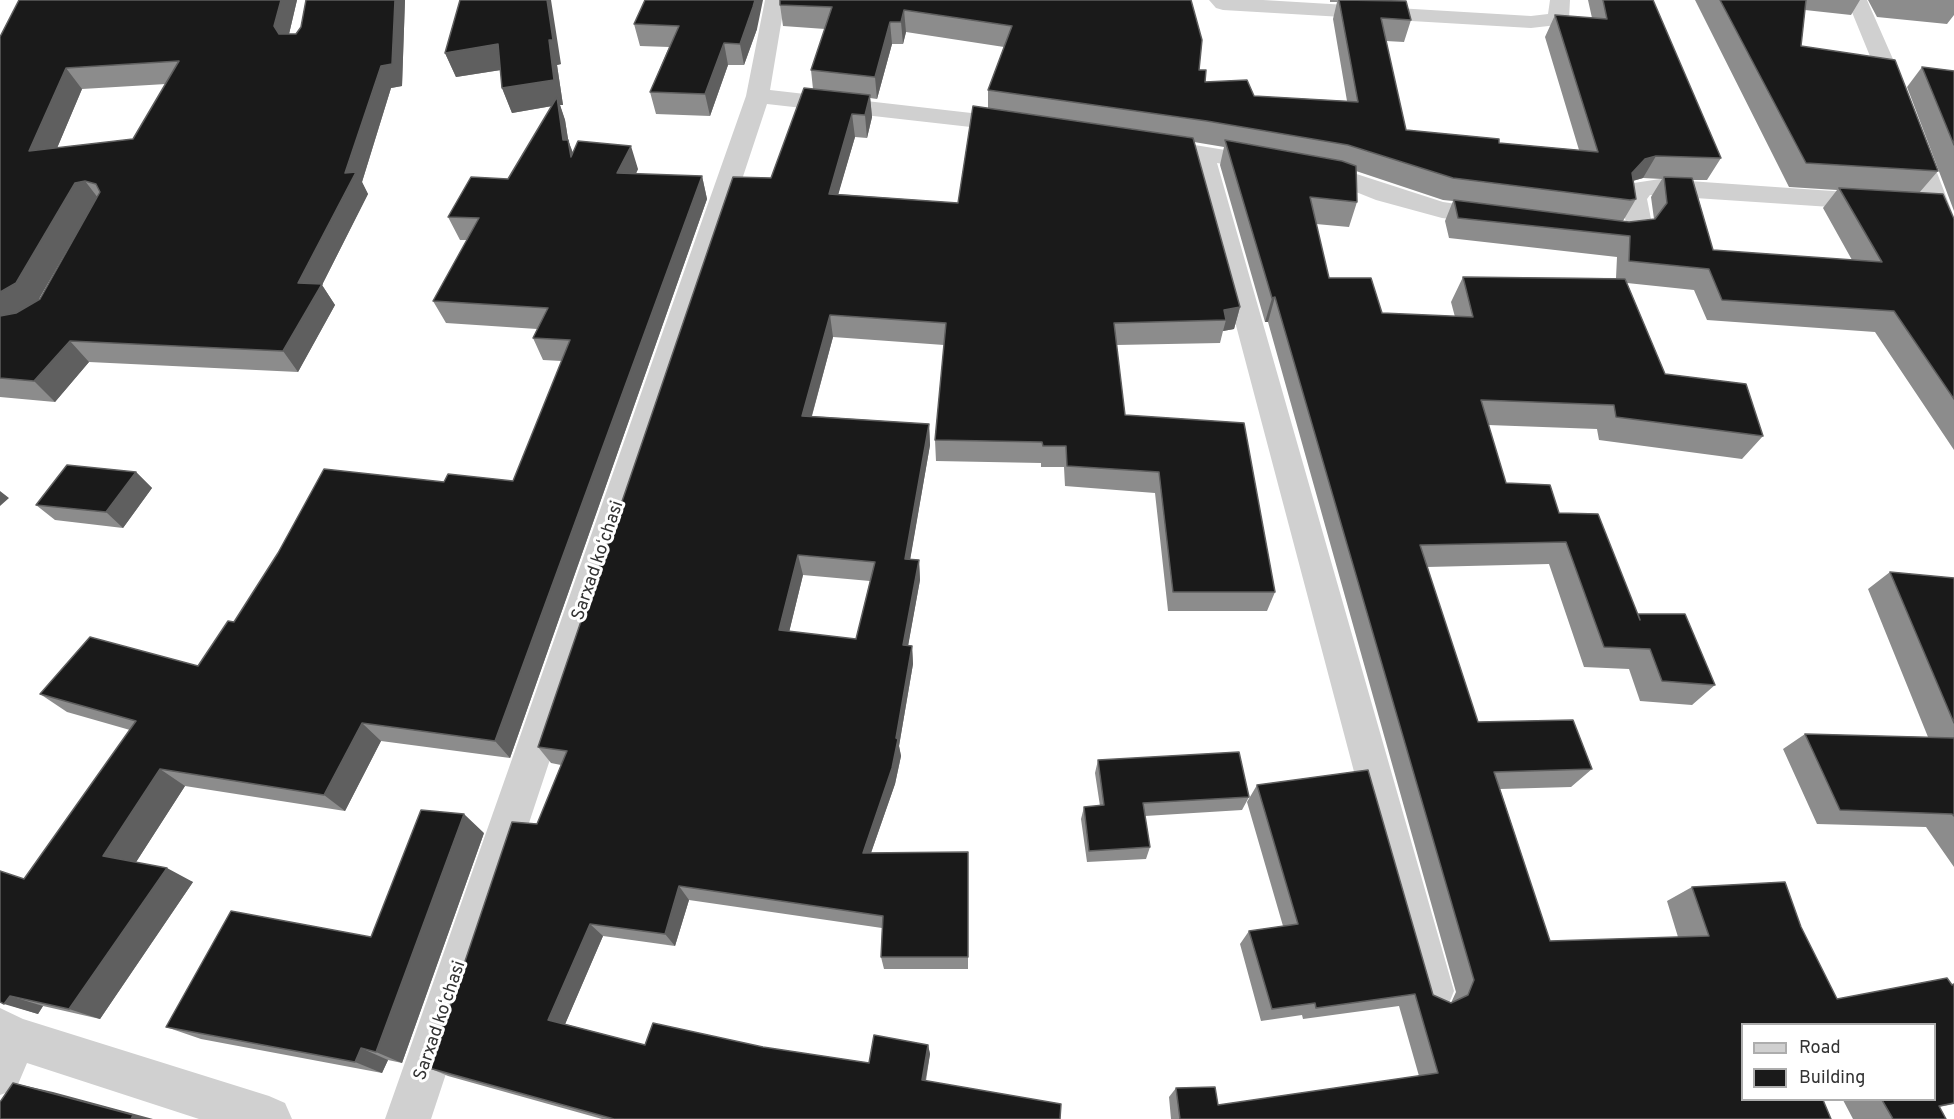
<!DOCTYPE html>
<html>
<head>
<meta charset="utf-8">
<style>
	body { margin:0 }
	#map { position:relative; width:1954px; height:1119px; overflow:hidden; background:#fff; font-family:Overpass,sans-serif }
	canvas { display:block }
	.legend { position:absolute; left:1741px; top:1023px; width:195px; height:78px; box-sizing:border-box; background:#fff; border:2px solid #adadad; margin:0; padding:8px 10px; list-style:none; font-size:18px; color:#333 }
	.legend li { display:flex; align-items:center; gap:12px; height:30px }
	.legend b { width:30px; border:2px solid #adadad }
</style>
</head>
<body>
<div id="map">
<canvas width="1954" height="1119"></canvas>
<ul class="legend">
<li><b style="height:8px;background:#d0d0d0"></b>Road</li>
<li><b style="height:16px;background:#1a1a1a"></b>Building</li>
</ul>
</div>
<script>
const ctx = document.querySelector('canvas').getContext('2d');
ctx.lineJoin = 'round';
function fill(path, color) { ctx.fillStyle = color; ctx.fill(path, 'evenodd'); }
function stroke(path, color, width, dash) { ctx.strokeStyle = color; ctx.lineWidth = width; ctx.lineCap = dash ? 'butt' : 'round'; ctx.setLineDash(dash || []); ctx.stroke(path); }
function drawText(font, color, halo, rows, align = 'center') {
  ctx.font = font + ' Overpass,sans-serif'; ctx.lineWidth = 6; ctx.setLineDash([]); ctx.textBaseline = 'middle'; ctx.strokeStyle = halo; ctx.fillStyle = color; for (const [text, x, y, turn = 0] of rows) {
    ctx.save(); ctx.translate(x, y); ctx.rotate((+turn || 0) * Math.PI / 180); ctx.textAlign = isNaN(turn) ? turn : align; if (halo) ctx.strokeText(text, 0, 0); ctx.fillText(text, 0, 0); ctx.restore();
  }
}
fill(new Path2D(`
	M765 0H785L770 90 1015 118 1023 120 1027 125 1023 130 1015 132 767 104 431 1119H385L746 96Z
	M1209 0H1263L1531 16 1548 14 1550 0H1570L1569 19 1566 24 1531 28 1223 10 1216 8Z
	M1847 0H1867L1896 66 1954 217V260L1945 257 1941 251 1874 66Z
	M1152 138 1341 169 1443 202 1503 211 1507 217 1503 223 1494 225 1442 218 1376 200 1336 184 1217 163 1454 991 1448 1006 1433 1012 1418 1006 1412 991 1192 159 1143 150 1140 145 1143 140Z
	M1660 179 1876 194 1885 196 1889 202 1885 208 1876 210 1650 195 1647 199 1652 224C1639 244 1615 243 1593 237L1589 231 1593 225 1626 223 1621 197 1634 183Z
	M0 1008 23 1019 269 1096 285 1103 292 1119H199L27 1063 16 1089 0 1095Z`), '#d0d0d0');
fill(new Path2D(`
	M19 0H297L289 34H296L301 27 306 0H405L402 86 391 88 362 182 368 194 322 285 335 305 298 372 89 362 55 402 0 397V37ZM166 84 133 139 57 148 82 89ZM93 205 40 299H39Z
	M780 0H1191L1202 40 1199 70H1206L1205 82 1247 80 1254 96 1347 101 1333 19 1337 2H1330V0L1406 1 1411 20 1404 42 1386 41 1406 130 1499 139V143L1579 150 1545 37 1555 15 1592 18 1588 0H1653L1721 158 1707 180H1693L1713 250 1852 260 1823 208 1837 190 1789 187 1695 0H1860L1851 15 1805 10 1801 46 1895 60 1938 171 1919 193 1943 194 1954 219V450L1875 332 1707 320 1694 290 1627 283 1665 374 1746 384 1763 436 1742 459 1599 440 1597 429 1488 425 1506 483 1550 485 1559 513 1598 514 1637 614H1685L1715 685 1692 705 1640 701 1629 669 1584 667 1549 564 1427 567 1478 722 1573 720 1592 769 1571 787 1500 789 1550 941 1678 937 1667 901 1692 887 1785 882 1801 927 1837 999 1947 978 1952 985 1954 984V1104L1939 1107 1946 1119H1853L1843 1100H1935V1024H1743V1100H1823L1831 1119H1171L1169 1097 1176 1088 1215 1087 1218 1105 1419 1076 1399 1006 1303 1019 1302 1015 1261 1021 1240 944 1249 931 1283 926 1247 802 1257 785 1368 770 1433 995 1451 1003 1456 992 1268 322H1265L1220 165 1224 147 1194 142 1240 307 1234 329 1223 331 1220 343 1116 345 1125 415 1244 423 1275 592 1267 611H1168L1155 493 1065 486 1064 467H1041V463L936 461 935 440 944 345 833 337 812 416 929 424 930 445 910 559 919 560 920 580 908 645 912 646 913 664 899 746 901 756 895 784 871 853 968 852V969H884L881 957 882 928 689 900 675 946 603 936 565 1024 645 1045 653 1023 763 1047 869 1063 874 1035 928 1045 930 1054 926 1081 1061 1104 1060 1119H602L448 1076 429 1068 512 822 537 824 561 765 551 763 538 747 733 177 771 178 804 88 813 89 811 70 825 29 783 26 780 5ZM906 32 1004 47 988 90V108L973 106 958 203 838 194 855 137 867 138 872 117 870 98 877 99 892 44H903ZM1356 171 1443 200 1453 201 1445 221 1449 238 1617 257 1616 278 1463 277 1451 302 1455 317 1382 313 1371 278H1329L1316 224 1349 227 1357 202ZM1643 178 1662 179 1651 197 1654 219 1629 222 1623 221 1636 199 1633 181ZM803 575 870 581 856 639 789 632Z
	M1868 0H1954V15L1947 24 1877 17Z
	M634 24 757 29 744 65H728L710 116 656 114 650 92 669 47 640 46Z
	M445 53 561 64 557 65 563 105H560L565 120 568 140 573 153 638 169 636 174 702 176 707 199 510 758 381 741 345 811 185 786 136 862 193 882 100 1019 43 1006 38 1014 0 1002 24 879 130 730 67 712 40 694 198 666 234 622 444 482 513 481 562 361 543 360 533 338 537 329 446 323 433 301 467 240H460L448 217 508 179 552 106 512 113 502 88 501 70 456 77Z
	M1922 67 1954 71V211L1907 87Z
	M136 472 152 488 123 528 55 520 36 505Z
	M1890 572 1954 578V867L1926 827 1817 824 1783 749 1805 734 1928 737 1868 589Z
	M1098 760 1249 797 1242 810 1145 816 1150 847 1146 859 1087 862 1081 819 1084 807 1100 806 1095 773Z
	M484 833 402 1063 388 1060 382 1073 201 1039 166 1027 371 937Z`), '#8c8c8c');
fill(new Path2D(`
	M281 0H297L286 47 274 26Z
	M395 0H405L402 86 391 88 362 182 368 194 322 285 335 305 298 372 283 351 298 283 345 173Z
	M547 0H551L561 64 557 65 563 105H560L565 120 572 163 563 140 558 105 512 113 502 88 549 40Z
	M755 0H763L757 29 744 65 740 44Z
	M904 10 906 32 903 44 901 22Z
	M890 22 892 44 877 99 875 77Z
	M724 43 728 65 710 116 705 94Z
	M498 44 507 69 456 77 445 53Z
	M66 68 82 89 47 172 29 151Z
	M870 95 872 117 867 138 865 115Z
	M852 114 855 137 832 216 829 194Z
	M568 140 577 164 571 157Z
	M631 146 638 169 624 197 617 173Z
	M1656 156 1643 178 1632 181V173L1645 159Z
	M702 176 707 199 510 758 495 741Z
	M85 181 102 203 93 205 36 304 16 316 0 318V292L75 183Z
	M1275 297 1268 322H1265L1272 298Z
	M1240 307 1234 329 1223 331 1226 320 1224 310Z
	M830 315 833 337 806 437 802 416Z
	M70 341 89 362 55 402 34 381Z
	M929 424 930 445 907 578 905 559Z
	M136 472 152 488 123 528 106 512Z
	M0 491 9 498 0 506Z
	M798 555 803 575 785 649 779 630Z
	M919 560 920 580 905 663 903 645Z
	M912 646 913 664 899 746 901 756 895 784 866 867 863 853 896 738Z
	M362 723 381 741 345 811 324 795Z
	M160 769 185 786 131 870 103 856Z
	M464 814 484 833 402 1063 376 1052Z
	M167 868 193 882 100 1019 69 1009Z
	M679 886 689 900 675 946 665 934Z
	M590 924 603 936 563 1029 548 1020Z
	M10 996 43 1006 38 1014 4 1004Z
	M928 1045 930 1054 924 1088 922 1080Z
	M361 1048 388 1060 382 1073 355 1062Z
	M13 1083 53 1092 153 1119H131Z`), '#5f5f5f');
const building = new Path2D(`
	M19 0H281L274 26 279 34H296L301 27 306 0H395L392 64 381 66 345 173 356 172 298 283 322 284 283 351 70 341 34 381 0 378V316L16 313 40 299 100 192 96 184 85 181 75 183 16 283 0 292V37ZM179 61 133 139 29 151 66 68Z
	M460 0H547L553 40H549L554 80 502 88 498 44 445 53Z
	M645 0H755L753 7 740 44 724 43 705 94 650 92 679 26 634 24Z
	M780 0H1191L1202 40 1199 70H1206L1205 82 1247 80 1254 96 1358 102 1339 0 1406 1 1411 20 1381 18 1406 130 1499 139V143L1598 152 1555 15 1607 19 1603 0H1653L1721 158 1656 156 1645 159 1632 173 1636 199 1630 200 1453 178 1348 145 1207 121 988 90 1012 26 904 10 901 22H890L875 77 811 70 832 7 780 5Z
	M1720 0H1806L1801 46 1895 60 1938 171 1806 163Z
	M1922 67 1954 71V145Z
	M804 88 870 95 865 115 852 114 829 194 958 203 973 106 1193 138 1240 307 1224 310 1226 320 1114 323 1125 415 1244 423 1275 592H1173L1159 472 1067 466 1066 446H1043L1042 442 935 440 946 323 830 315 802 416 929 424 905 559 919 560 903 645 912 646 896 738 898 739 892 768 863 853 968 852V957H881L883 916 679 886 665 934 590 924 548 1020 645 1045 653 1023 763 1047 869 1063 874 1035 928 1045 922 1080 1061 1104 1060 1119H614L429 1068 512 822 537 824 567 751 538 747 733 177 771 178ZM798 555 875 562 856 639 779 630Z
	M557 97 563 140H568L571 157 578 141 631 146 617 173 702 176 495 741 362 723 324 795 160 769 103 856 167 868 69 1009 10 996 4 1004 0 1002V871L24 879 136 721 40 694 90 637 198 666 228 621 234 622 278 553 324 469 444 482 448 474 513 481 570 340 533 338 548 308 433 301 479 218 448 217 471 177 508 179Z
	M1225 140 1342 161 1356 166 1357 202 1310 197 1329 278H1371L1382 313 1473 317 1463 277 1625 279 1665 374 1746 384 1763 436 1616 417 1614 405 1481 400 1506 483 1550 485 1559 513 1598 514 1640 620 1638 614H1685L1715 685 1662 681 1650 649 1604 647 1566 542 1420 545 1478 722 1573 720 1592 769 1494 772 1550 941 1709 936 1692 887 1785 882 1801 927 1837 999 1947 978 1952 985 1954 984V1103L1939 1106 1946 1119H1893L1882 1100H1935V1024H1743V1100H1823L1831 1119H1180L1176 1088 1215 1087 1218 1105 1438 1073 1415 994 1316 1008 1315 1003 1272 1009 1249 931 1298 924 1257 785 1368 770 1433 995 1451 1003 1468 995 1474 980 1275 297 1272 298Z
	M1664 177 1692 178 1713 250 1882 262 1839 188 1943 194 1954 219V399L1894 311 1722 300 1709 269 1629 261 1630 236 1458 218 1454 200 1629 222 1655 219 1667 203Z
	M67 465 136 472 106 512 36 505Z
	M1890 572 1954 578V723Z
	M1805 734 1954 738V816L1952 814 1840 810Z
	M1239 752 1249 797 1143 803 1150 847 1089 851 1084 807 1104 805 1098 760Z
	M421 810 464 814 376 1052 361 1048 355 1062 166 1027 231 911 371 937Z
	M13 1083 133 1115 131 1119H0V1102Z`);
fill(building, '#1a1a1a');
stroke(building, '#5f5f5f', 1.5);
drawText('18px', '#333', '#fff', [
	["Sarxad koʻchasi",599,561,-71],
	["Sarxad koʻchasi",441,1021,-71]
]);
</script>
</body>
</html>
